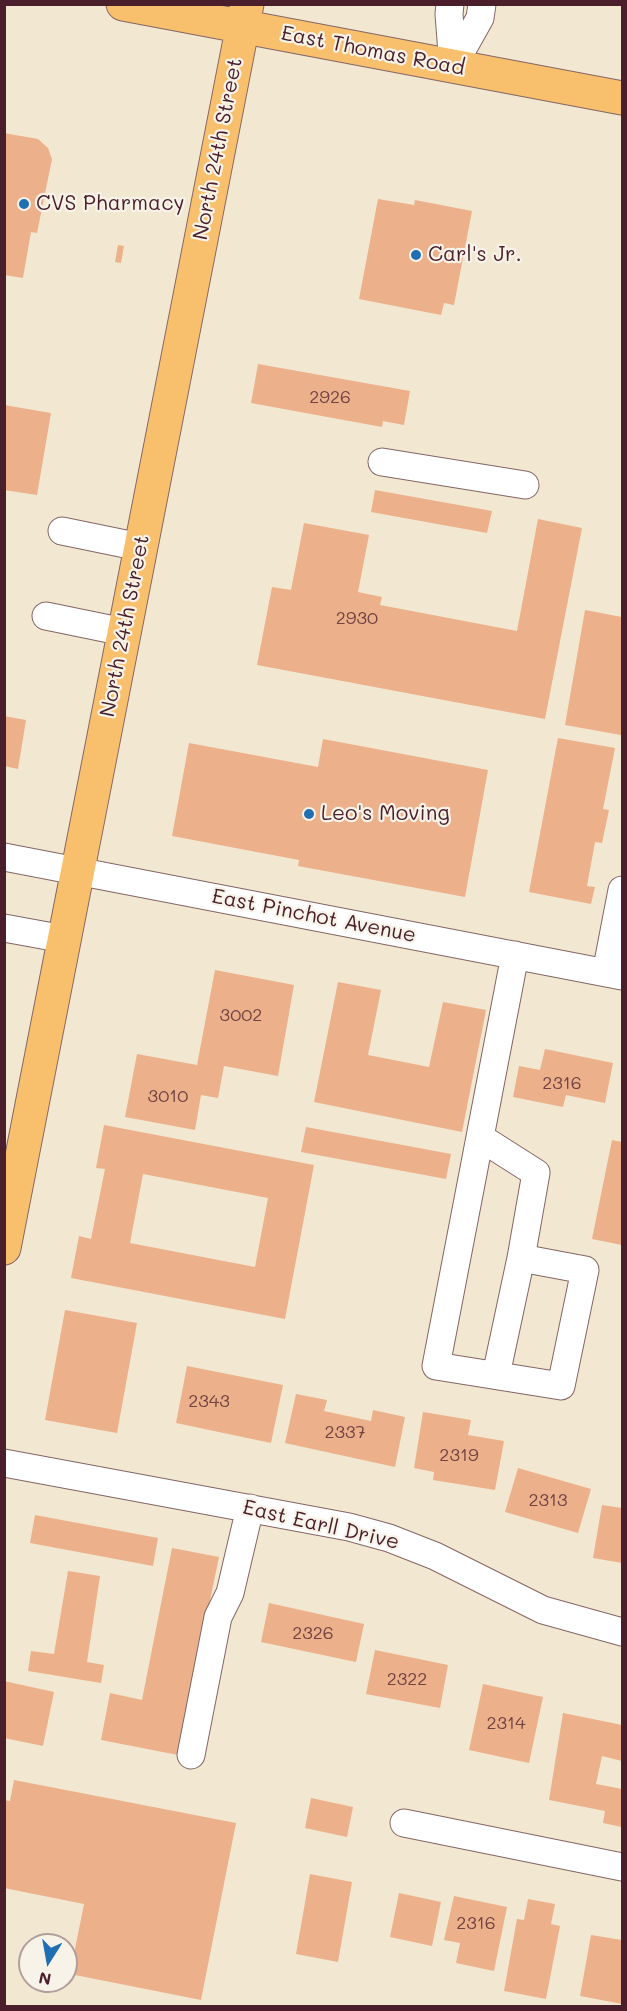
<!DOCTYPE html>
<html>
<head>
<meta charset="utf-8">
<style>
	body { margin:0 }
	#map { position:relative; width:627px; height:2011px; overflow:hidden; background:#f2e8d1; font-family:Mali,sans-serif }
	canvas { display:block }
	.frame { position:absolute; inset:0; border:6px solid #4a1f2b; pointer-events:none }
	.north { position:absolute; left:18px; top:1933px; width:60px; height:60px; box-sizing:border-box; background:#f7f3e8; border:2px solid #b29e9c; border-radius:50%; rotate:191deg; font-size:16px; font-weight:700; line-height:24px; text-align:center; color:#4a1f2b }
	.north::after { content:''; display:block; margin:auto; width:21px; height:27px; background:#1f6fb2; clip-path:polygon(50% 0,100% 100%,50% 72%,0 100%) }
</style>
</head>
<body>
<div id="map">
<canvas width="627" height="2011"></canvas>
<div class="frame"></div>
<div class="north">N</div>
</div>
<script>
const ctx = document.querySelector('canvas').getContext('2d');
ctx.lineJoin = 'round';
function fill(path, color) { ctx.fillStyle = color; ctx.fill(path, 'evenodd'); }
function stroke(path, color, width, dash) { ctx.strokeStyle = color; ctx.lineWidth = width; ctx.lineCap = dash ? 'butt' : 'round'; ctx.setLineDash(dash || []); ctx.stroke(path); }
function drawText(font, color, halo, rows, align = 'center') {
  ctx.font = font + ' Mali,sans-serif'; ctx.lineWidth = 4.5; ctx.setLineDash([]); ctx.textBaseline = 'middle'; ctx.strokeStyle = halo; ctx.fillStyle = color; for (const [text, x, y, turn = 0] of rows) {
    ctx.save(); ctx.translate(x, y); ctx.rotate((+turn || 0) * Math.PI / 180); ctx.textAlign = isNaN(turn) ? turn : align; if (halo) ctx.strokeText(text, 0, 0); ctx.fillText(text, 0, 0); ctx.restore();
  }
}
fill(new Path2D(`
	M4 133 38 139 48 148 52 159 37 233 31 232 23 278 4 275Z
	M378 199 414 205 415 200 472 211 454 305 444 303 441 315 359 299Z
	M118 245 124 246 121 263 115 262Z
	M258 364 410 391 404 425 383 421 382 427 251 403Z
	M4 405 51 413 37 495 4 490Z
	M375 490 492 511 487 533 371 512Z
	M538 519 582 528 545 719 257 665 272 587 291 590 304 523 369 535 358 592 382 597 380 605 517 631Z
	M585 610 622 617 621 735 565 725Z
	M4 716 26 720 18 769 4 766Z
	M558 738 615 748 603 809 609 810 602 843 595 842 587 886 595 887 591 904 529 892Z
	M323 739 488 770 465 897 298 866 299 860 172 836 189 743 318 767Z
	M215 970 294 985 278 1076 224 1066 218 1098 201 1095 195 1130 125 1117 137 1054 197 1065Z
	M338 982 381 990 368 1055 429 1067 443 1002 486 1010 462 1132 314 1102Z
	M545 1049 613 1063 605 1103 566 1095 563 1107 513 1097 519 1066 540 1070Z
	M104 1125 314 1165 285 1319 71 1278 79 1236 91 1239 105 1169 96 1168ZM143 1174 268 1198 255 1267 130 1243Z
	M306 1127 451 1154 446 1179 301 1152Z
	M612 1140 622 1142V1245L592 1239Z
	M65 1310 137 1323 117 1433 45 1420Z
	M187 1366 283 1385 271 1443 176 1423Z
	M296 1394 327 1400 324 1411 371 1421 373 1410 405 1417 395 1467 285 1443Z
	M423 1412 471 1420 468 1435 504 1441 495 1490 433 1480 434 1472 414 1468Z
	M518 1468 591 1489 578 1533 505 1512Z
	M602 1505 622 1508V1563L593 1558Z
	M35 1515 158 1538 153 1566 30 1543Z
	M172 1548 219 1557 178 1755 101 1740 110 1693 142 1700Z
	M68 1571 100 1576 87 1662 104 1665 101 1683 28 1671 31 1651 54 1654Z
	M269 1603 364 1624 356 1662 261 1642Z
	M375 1650 448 1665 440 1708 366 1694Z
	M4 1681 54 1692 43 1746 4 1738Z
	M483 1684 543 1697 529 1763 469 1750Z
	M563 1713 622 1725V1761L602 1756 596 1784 622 1789V1827L603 1823 605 1811 549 1800Z
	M14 1780 236 1823 201 2000 70 1974 84 1904 4 1888V1800L10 1801Z
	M311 1798 353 1807 347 1837 305 1828Z
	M310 1874 352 1882 338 1962 296 1954Z
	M399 1893 441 1902 432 1946 390 1937Z
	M454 1896 507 1907 494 1971 456 1963 460 1943 444 1940Z
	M528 1899 555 1904 551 1924 560 1926 546 1999 504 1991 517 1919 524 1920Z
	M591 1935 622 1940V2004L580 1996Z`), '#ecb08b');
const minor = new Path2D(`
	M450 4 449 14 453 66
	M453 66 480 18 482 4
	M382 462 525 485
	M62 531 140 547
	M46 616 124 632
	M4 857 622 976
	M4 928 64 939
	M515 955 436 1366 561 1386 585 1270 521 1258
	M606 973 622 890
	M481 1138 536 1173 521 1258 496 1375
	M4 1463 349 1527 389 1538 435 1556 543 1610 622 1632
	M191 1755 218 1617 230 1593 250 1508
	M404 1823 622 1867`);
const major = new Path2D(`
	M123 4 622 98
	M4 1248 247 4`);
stroke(minor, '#856565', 29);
stroke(major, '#856565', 35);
stroke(minor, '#fff', 27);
stroke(major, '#f8bf6c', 33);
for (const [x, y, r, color] of [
	[24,204,6,"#1f6fb2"],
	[416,255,6,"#1f6fb2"],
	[309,814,6,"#1f6fb2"]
]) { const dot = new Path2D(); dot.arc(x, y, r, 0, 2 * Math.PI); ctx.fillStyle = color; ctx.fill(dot); stroke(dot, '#f7f3e8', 2); }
drawText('18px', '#724343', null, [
	["2926",330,397],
	["2930",357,618],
	["3002",241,1015],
	["2316",562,1083],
	["3010",168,1096],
	["2343",209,1401],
	["2337",345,1432],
	["2319",459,1455],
	["2313",548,1500],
	["2326",313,1633],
	["2322",407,1679],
	["2314",506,1723],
	["2316",476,1923]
]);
drawText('21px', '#4a1f2b', '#f7f3e8', [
	["East Thomas Road",373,51,11],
	["North 24th Street",218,149,-79],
	["North 24th Street",125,626,-79],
	["East Pinchot Avenue",314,916,11],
	["East Earll Drive",321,1525,13]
]);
drawText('21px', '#4a1f2b', '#f7f3e8', [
	["CVS Pharmacy",36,204],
	["Carl's Jr.",428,255],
	["Leo's Moving",321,814]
], 'left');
</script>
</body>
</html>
